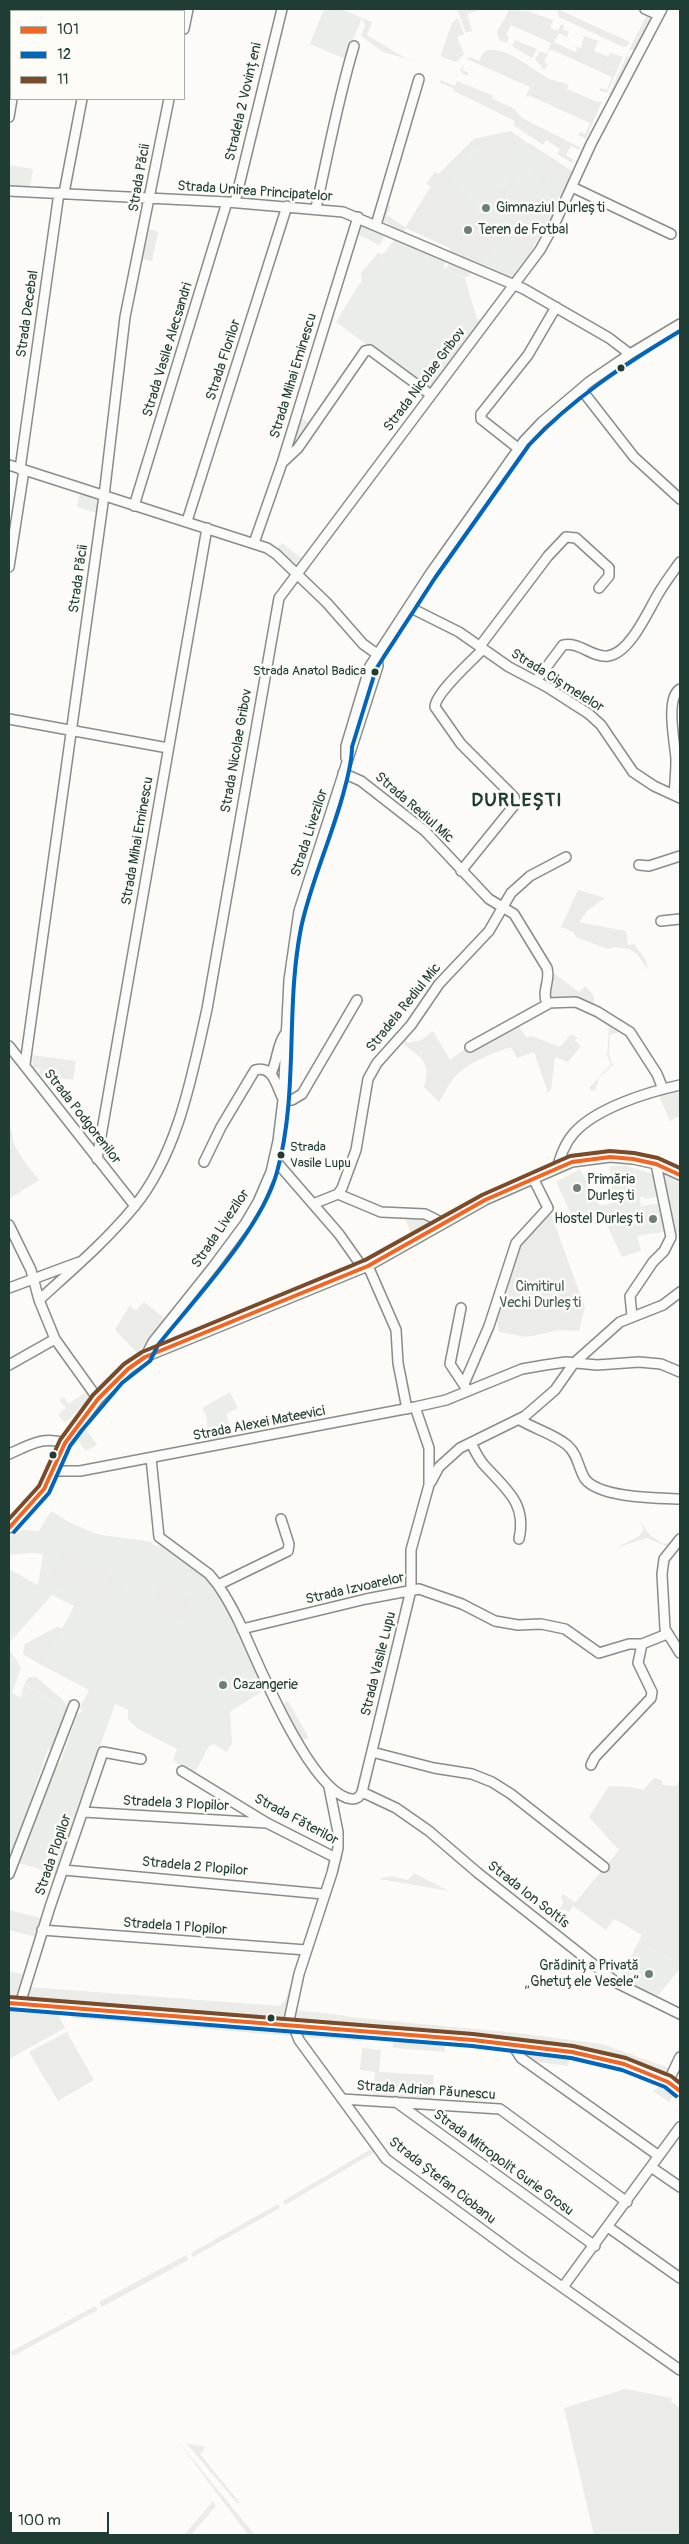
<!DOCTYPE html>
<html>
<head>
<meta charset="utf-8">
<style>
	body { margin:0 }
	#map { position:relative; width:689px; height:2544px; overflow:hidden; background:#fcfbf8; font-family:Pangolin,sans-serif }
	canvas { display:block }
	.frame { position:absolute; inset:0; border:10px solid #1f3d34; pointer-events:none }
	.legend { position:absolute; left:10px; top:10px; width:175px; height:90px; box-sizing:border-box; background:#fdfcf7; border:1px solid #a4b0a9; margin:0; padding:6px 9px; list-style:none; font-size:15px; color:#1f3d34 }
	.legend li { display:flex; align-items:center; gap:10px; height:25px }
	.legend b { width:25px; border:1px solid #a4b0a9 }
	.scale { position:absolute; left:10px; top:2512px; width:99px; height:22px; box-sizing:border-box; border:2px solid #1f3d34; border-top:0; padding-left:6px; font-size:15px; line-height:18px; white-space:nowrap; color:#1f3d34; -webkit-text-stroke:4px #fdfcf7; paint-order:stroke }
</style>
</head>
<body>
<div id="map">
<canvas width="689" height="2544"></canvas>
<div class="frame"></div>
<ul class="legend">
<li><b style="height:6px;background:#f26522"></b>101</li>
<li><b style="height:6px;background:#0065bd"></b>12</li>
<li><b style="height:6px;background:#7a4b2a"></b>11</li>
</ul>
<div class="scale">100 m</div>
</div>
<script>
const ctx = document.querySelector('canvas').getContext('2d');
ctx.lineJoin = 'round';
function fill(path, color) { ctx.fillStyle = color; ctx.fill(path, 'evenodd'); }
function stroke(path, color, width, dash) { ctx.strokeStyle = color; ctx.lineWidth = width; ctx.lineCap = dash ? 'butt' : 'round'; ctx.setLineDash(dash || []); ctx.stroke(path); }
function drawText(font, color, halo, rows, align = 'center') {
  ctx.font = font + ' Pangolin,sans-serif'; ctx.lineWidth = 5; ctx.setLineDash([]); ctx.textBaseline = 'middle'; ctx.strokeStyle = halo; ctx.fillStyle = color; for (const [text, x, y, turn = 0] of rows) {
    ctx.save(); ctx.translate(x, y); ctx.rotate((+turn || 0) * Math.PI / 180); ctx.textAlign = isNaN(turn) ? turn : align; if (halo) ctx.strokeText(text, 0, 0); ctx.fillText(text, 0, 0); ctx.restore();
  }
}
fill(new Path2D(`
	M324 9H341L362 18 345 59 310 44Z
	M612 53 623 57 617 71 606 66Z
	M511 131 528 144 532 145 572 171 562 195 557 198 560 200 552 216 513 279H508L451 253 450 248 405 228 431 186 426 184 435 172 439 174 474 139Z
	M9 165 33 169 30 188 9 187Z
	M363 225 386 235 379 245 357 234 359 228Z
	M394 242 465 278 477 319 422 385 336 322 358 286Z
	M82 493 99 501 97 513 77 507 79 496Z
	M282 543 303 559 298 565 295 566 278 548Z
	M610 1166H626L658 1175 662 1196 645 1199 644 1197H640L641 1206 663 1203 669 1231 637 1236 641 1251 622 1257 602 1215 576 1224 556 1182 580 1169 600 1206 613 1203Z
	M664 1173 680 1183V1243L679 1239Z
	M88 1391 89 1400 65 1423 58 1415 66 1408 59 1400 64 1397 68 1404Z
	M230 1392 238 1408 226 1414 235 1440 210 1444 206 1415 202 1408Z
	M84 1426 97 1445 86 1451 76 1438Z
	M51 1511 69 1522 96 1534 152 1542V1544L156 1546H166L213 1583 239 1629 264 1690 230 1712 232 1744 226 1752 214 1744 209 1746 194 1774 173 1760 177 1749 138 1729 128 1719V1710L115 1704 55 1874 19 1863 55 1765 60 1763 77 1715 82 1711 80 1707 89 1690 43 1666 74 1606 52 1595 9 1643V1569L38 1585 43 1554 32 1553 10 1555 9 1538 14 1532 17 1534 24 1530 39 1531Z
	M9 1648 21 1668 12 1693 21 1697 25 1685 62 1707 9 1865Z
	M639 1941 680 1965V1969L655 1999 619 1979Z
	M9 1971 26 1975 20 1996H9Z
	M294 2010 341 2015 340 2027 293 2022Z`), '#ebede8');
fill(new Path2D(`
	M457 9H482L467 14 472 31 466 33Z
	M557 9 630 42 626 47H623L559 17Z
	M509 10 527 11 553 20 550 28 558 31 561 24 564 26 563 29 569 32 567 37 559 33 554 42 575 52 577 48 573 46 581 48 584 37 578 34 598 41 594 51 608 57 611 52 612 53 606 66 617 71 607 93 599 90 600 88 607 90 612 77 550 49 544 62 548 65 544 70 535 59 540 51 547 54 551 43 511 25 506 35 509 37 507 43 499 40 497 32Z
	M648 13 652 17 635 50H629Z
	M362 18 372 22 367 35 405 58 418 62 383 52 361 36 365 26Z
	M458 18 464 34 457 37 464 54 456 62 441 57V54L452 23Z
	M515 40 537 49 532 58 512 46Z
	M488 50C510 48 531 70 550 79 555 81 563 82 569 85L567 89 597 102 602 101 586 139 578 135 580 132 585 134 590 123 528 95 525 98 530 87 467 59 462 70 469 73 467 76 462 73 460 69 470 57 479 61 483 53Z
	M627 55 631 59 614 89V93L609 95Z
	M441 80 455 86 457 81 494 96 491 98 513 108 522 118 581 148 580 150 571 146 566 155 574 160 572 163 557 154 560 149 546 140 543 145 513 125 515 121 454 91 453 88 440 83Z
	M511 131 525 142 498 167 486 153 478 160 477 158 484 151 478 144 450 171 446 167 474 139Z
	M527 143 532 145 572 171 562 195H559C556 190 550 184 549 178 545 163 547 150 529 146L502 171 501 169Z
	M543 162 547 181 544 184 532 172Z
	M506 170 517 181 498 199 475 175 480 172 499 192 512 181 503 172Z
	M442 171 476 207 471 213 478 219 483 213 508 240 516 242 553 202 557 199 560 200 525 262 500 242 477 265 451 253 450 248 406 228 404 232 381 220 387 204 391 206 387 215 406 228 431 186 426 184 435 172 438 174Z
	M149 229 158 232 152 261 142 259Z
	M396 238 447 261 443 267 394 242 362 282 361 273 378 253 383 254Z
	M450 262 475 271 465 278 446 268Z
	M477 319 483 320 430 389 422 385Z
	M308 391 301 418 311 424 294 450 290 448Z
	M579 394 583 395 539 435 537 433Z
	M578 890 605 898 588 910 579 922 626 931 628 945 634 944 646 960 648 970 637 954 629 949 615 947 608 949 576 937 573 932 561 927Z
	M552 972 579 992 585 986 594 996V1003L607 1015 573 996 550 1003 546 990Z
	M578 1007H584L623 1031 610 1035 609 1055 613 1065 599 1078 595 1090 592 1091 589 1088 611 1064 607 1056 609 1027Z
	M517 1023 526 1037 531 1036 560 1047 571 1034 578 1038 574 1040 581 1046 568 1062 555 1057 551 1089 548 1093 534 1052 517 1058 511 1047C495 1052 464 1064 453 1079 448 1085 444 1094 439 1102L424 1087C432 1060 419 1057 401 1042L404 1038 408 1043 421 1040 433 1031 450 1060 468 1047Z
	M32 1055 76 1061 73 1080 39 1075 40 1069 33 1067Z
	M679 1089 680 1116 670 1121 658 1094Z
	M9 1124C12 1130 12 1133 13 1139 14 1150 32 1171 39 1180L9 1199Z
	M661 1172 666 1174 680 1233H674Z
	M551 1214 585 1307 579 1331 561 1330 526 1337 499 1332 496 1315 515 1253 529 1231Z
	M404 1215 423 1216 435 1223 412 1237Z
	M144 1302 167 1320 137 1353 115 1330 130 1305 135 1311Z
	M639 1519 650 1535 663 1544 669 1543 680 1533V1536L668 1547 647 1538 616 1548 639 1536 644 1529Z
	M65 1549 108 1572 90 1603 48 1580Z
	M111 1576 125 1584 114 1603 100 1595Z
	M161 1583 192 1599 180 1620 150 1604Z
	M57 1627 63 1628 43 1666 23 1654 25 1644Z
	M28 1677H36L63 1700 67 1708 43 1778 40 1777 50 1750 47 1748 62 1707 26 1685 19 1696Z
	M288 1701 309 1738 301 1741 281 1705Z
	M654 1778 662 1780V1785L676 1786 680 1781V1965L639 1941 642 1935 614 1919 606 1930 573 1906 569 1912 564 1909 551 1927 548 1924 563 1904 561 1896 563 1894 575 1903 619 1850 589 1817 609 1786 630 1787 643 1790Z
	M414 1873 449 1891 379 1879 391 1876 408 1880Z
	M9 1910 41 1918 36 1937 9 1930Z
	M300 1956H302L284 2020 25 2000 30 1987 279 2006 285 2001Z
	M9 2009 57 2013 65 2028 9 2059Z
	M70 2015 289 2032 291 2036 72 2018Z
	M341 2015 349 2017 518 2033 602 2044 672 2069 664 2076 626 2060 576 2048 472 2036 340 2025Z
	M67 2032 94 2080 58 2101 29 2052Z
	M298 2032 362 2036V2041L301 2037Z
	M393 2039H401L451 2044V2047L445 2046V2052L393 2048Z
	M362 2048 381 2050 379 2072 434 2075 432 2101 373 2096 375 2072 360 2070Z
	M520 2051 570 2057 568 2066 531 2061Z
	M650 2080 680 2098 675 2094 669 2102 653 2091 661 2086Z
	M371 2149 375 2152 285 2205 283 2201Z
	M278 2204 280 2208 193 2257 191 2253Z
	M186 2255 188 2260 102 2307 99 2302Z
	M95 2306 98 2310 13 2356 10 2352Z
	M625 2389 673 2398 671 2401 680 2408V2535H594L564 2408Z
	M177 2440 255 2535H248Z
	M186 2443 206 2447 200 2454 240 2503H237Z
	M213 2501 216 2506 191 2535H184Z`), '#ebece8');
const minor = new Path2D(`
	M645 9 659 15
	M28 11 29 9
	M99 11V9
	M184 29 188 9
	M9 117 12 99
	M572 187 671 234
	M9 191 227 202 343 212 524 289 609 338 630 354
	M64 193 82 99
	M235 202 282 9
	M316 208C328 154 338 99 354 46
	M376 225 419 79
	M581 389 634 457 680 499
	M519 449 481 419V414L528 355 556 307
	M283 462 298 448 365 351 370 350 431 395
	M9 465 267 548 276 554 327 603 363 644 377 654
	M20 469 59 193
	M134 506 227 202
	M187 521 287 206
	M254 543 282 463 358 217
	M9 567 24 470
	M409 607 459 632 509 667 547 687 589 714 601 725 633 772 654 786 680 798
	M480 646 548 556 566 537 576 538 609 568V576L599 588
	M536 681 563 645C579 641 592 658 608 656 631 653 649 608 660 591 666 581 673 572 680 562
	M9 719 168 748
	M346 758V746L370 666 430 574 524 441 542 422 589 382 630 354 680 324
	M343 773 361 781 425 831 489 899 514 914 547 968C551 981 541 991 547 1003L576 1002 598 1012 630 1032 657 1074 663 1089
	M674 794C675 783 676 771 676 759 675 743 665 698 680 689
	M639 865 649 866 680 856
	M461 871 516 803 514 797 461 744 435 707C435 693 473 660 483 649
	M661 921 680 919
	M9 1046 135 1206
	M470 1047 548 1004
	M25 1064 104 496 125 317 169 99
	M271 1073C278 1060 276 1047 285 1034
	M283 1100H292L302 1094 357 1000
	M97 1159 207 528
	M274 1159 339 1234 363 1268
	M204 1162 221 1127 255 1070C273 1065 276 1085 282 1097
	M557 1168C561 1155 565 1143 574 1133 596 1108 648 1092 680 1085
	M338 1194 381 1212 425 1214 443 1223
	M313 1204 338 1194 342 1188 356 1150 368 1079 377 1063 411 1025 439 984 489 931 511 893 530 876 566 857
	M9 1225 31 1270 39 1300 55 1339 98 1399
	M368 1266 396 1330 398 1363 407 1409
	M9 1288 79 1262
	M39 1300C72 1270 105 1242 134 1207 178 1153 192 1076 207 1009L279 598 540 250 555 223 591 144 662 9
	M461 1308 450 1364 466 1388
	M632 1316 630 1296 653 1262 664 1251 671 1237 656 1164
	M145 1357 153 1342 213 1267 245 1224 258 1202 271 1172 278 1141 283 1100 289 980 299 911 378 666 377 654
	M9 1365 55 1339
	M464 1384 489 1326 516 1243 548 1208 533 1178
	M520 1420C535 1429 554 1434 567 1445 578 1454 578 1468 585 1479 600 1498 656 1498 680 1499
	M471 1443C475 1451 479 1460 485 1466 507 1490 527 1504 519 1539
	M9 1454C30 1445 42 1436 65 1443
	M151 1458 159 1537 209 1574 218 1585C227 1598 235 1613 242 1628 259 1666 308 1785 347 1798 354 1800 359 1799 362 1792L411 1590V1550L429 1485V1448L415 1407
	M53 1471H80L415 1407 446 1400 522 1369 545 1365 566 1362 597 1365 639 1362 661 1364 680 1372
	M431 1482 439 1467 460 1448 525 1416 555 1390 574 1363 620 1322 663 1305 680 1292
	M9 1528 44 1489 65 1443 98 1399 128 1369 145 1357 368 1266 485 1200 572 1162 610 1157 633 1159 656 1164 680 1175
	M680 1539 664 1559 662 1574 665 1629 680 1653
	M218 1585 288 1551 289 1544 281 1519
	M242 1629 366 1599 419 1589 462 1604 495 1621 518 1625 541 1624 565 1629 599 1653 629 1644H642L667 1634
	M372 1752 434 1768 472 1774 492 1782 511 1794 604 1867
	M591 1765 595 1757 651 1698 652 1692 638 1663 642 1644
	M182 1771 267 1823 336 1858
	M362 1792 396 1808 429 1831 478 1873 617 1983 680 2014
	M83 1812 267 1823
	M64 1870 323 1894
	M9 1874 74 1705
	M42 1930 306 1950
	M9 2003 473 2040 572 2052 624 2064 668 2082 680 2091
	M20 2004 50 1907 103 1752 141 1759
	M288 2025 299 1974 332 1873 338 1848V1832L329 1787
	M293 2025 299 2040 386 2159 518 2256 680 2370
	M512 2044 521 2058 659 2156
	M668 2082 680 2057
	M342 2099 500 2109 627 2202
	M396 2102 595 2246
	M651 2167 680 2187
	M608 2227 680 2278
	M563 2287 680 2127`);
stroke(minor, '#888d8a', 12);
stroke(minor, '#fbfbf9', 9);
stroke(new Path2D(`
	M9 1528 44 1489 65 1443 98 1399 128 1369 145 1357 368 1266 485 1200 572 1162 610 1157 633 1159 656 1164 680 1175
	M9 2003 473 2040 572 2052 624 2064 668 2082 680 2091`), '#f26522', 4);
stroke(new Path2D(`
	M14 1532 49 1493 70 1446 82 1430 122 1383 150 1361 158 1345C195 1299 262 1228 277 1172 299 1093 285 1008 301 928 311 881 332 837 344 791 348 776 352 762 352 747L376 669 435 578 529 445C573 398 625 364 680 331
	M9 2009 472 2046 571 2058 622 2070 665 2087 676 2096`), '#0065bd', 4);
stroke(new Path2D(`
	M9 1519 39 1486 60 1440 93 1395 124 1364 142 1352 365 1260 482 1195 570 1156 610 1151 634 1153 658 1158 680 1168
	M9 1997 473 2034 573 2046 626 2058 671 2076 680 2083`), '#7a4b2a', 4);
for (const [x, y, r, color] of [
	[486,208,5,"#6c8079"],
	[468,230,5,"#6c8079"],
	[621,368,4.5,"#1f3d34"],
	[375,672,4.5,"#1f3d34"],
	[281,1155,4.5,"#1f3d34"],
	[577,1188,5,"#6c8079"],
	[653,1219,5,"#6c8079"],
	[53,1455,4.5,"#1f3d34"],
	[223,1685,5,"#6c8079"],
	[649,1974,5,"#6c8079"],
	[271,2018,4.5,"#1f3d34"]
]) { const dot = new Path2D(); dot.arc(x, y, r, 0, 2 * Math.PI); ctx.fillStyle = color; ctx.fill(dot); stroke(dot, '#fdfcf7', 2); }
drawText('13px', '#1f3d34', '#fdfcf7', [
	["Strada Anatol Badica",366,672],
	["Strada",290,1148,"left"],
	["Vasile Lupu",290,1164,"left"]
], 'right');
drawText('14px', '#1f3d34', '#fdfcf7', [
	["Stradela 2 Vovințeni",244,102,-77],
	["Strada Păcii",140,178,-80],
	["Strada Unirea Principatelor",255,192,4],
	["Strada Decebal",28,314,-82],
	["Strada Vasile Alecsandri",168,350,-73],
	["Strada Florilor",224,360,-72],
	["Strada Mihai Eminescu",294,376,-73],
	["Strada Nicolae Gribov",425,380,-53],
	["Strada Păcii",79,579,-82],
	["Strada Cișmelelor",557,681,32],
	["Strada Nicolae Gribov",237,751,-80],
	["Strada Rediul Mic",414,808,41],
	["Strada Livezilor",310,833,-72],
	["Strada Mihai Eminescu",138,841,-80],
	["Stradela Rediul Mic",404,1008,-51],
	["Strada Podgorenilor",82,1117,52],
	["Strada Livezilor",221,1229,-56],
	["Strada Alexei Mateevici",259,1424,-11],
	["Strada Izvoarelor",355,1589,-13],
	["Strada Vasile Lupu",379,1664,-76],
	["Stradela 3 Plopilor",176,1804,3],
	["Strada Făterilor",296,1820,28],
	["Strada Plopilor",54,1855,-71],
	["Stradela 2 Plopilor",195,1867,5],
	["Strada Ion Soltîs",528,1895,38],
	["Stradela 1 Plopilor",175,1927,4],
	["Strada Adrian Păunescu",426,2091,4],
	["Strada Mitropolit Gurie Grosu",503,2163,36],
	["Strada Ștefan Ciobanu",442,2181,38]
]);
drawText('14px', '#1f3d34', '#fdfcf7', [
	["Gimnaziul Durlești",496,208],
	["Teren de Fotbal",478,230],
	["Primăria",587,1180],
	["Durlești",587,1196],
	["Hostel Durlești",643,1219,"right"],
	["Cazangerie",233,1685],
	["Grădinița Privată",639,1966,"right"],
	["„Ghetuțele Vesele”",639,1982,"right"]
], 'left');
drawText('14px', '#455e55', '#fdfcf7', [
	["Cimitirul",540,1287],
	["Vechi Durlești",540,1303]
]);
ctx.letterSpacing = '1px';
drawText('bold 19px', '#1f3d34', '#fdfcf7', [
	["DURLEȘTI",517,801]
]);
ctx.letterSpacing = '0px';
</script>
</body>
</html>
